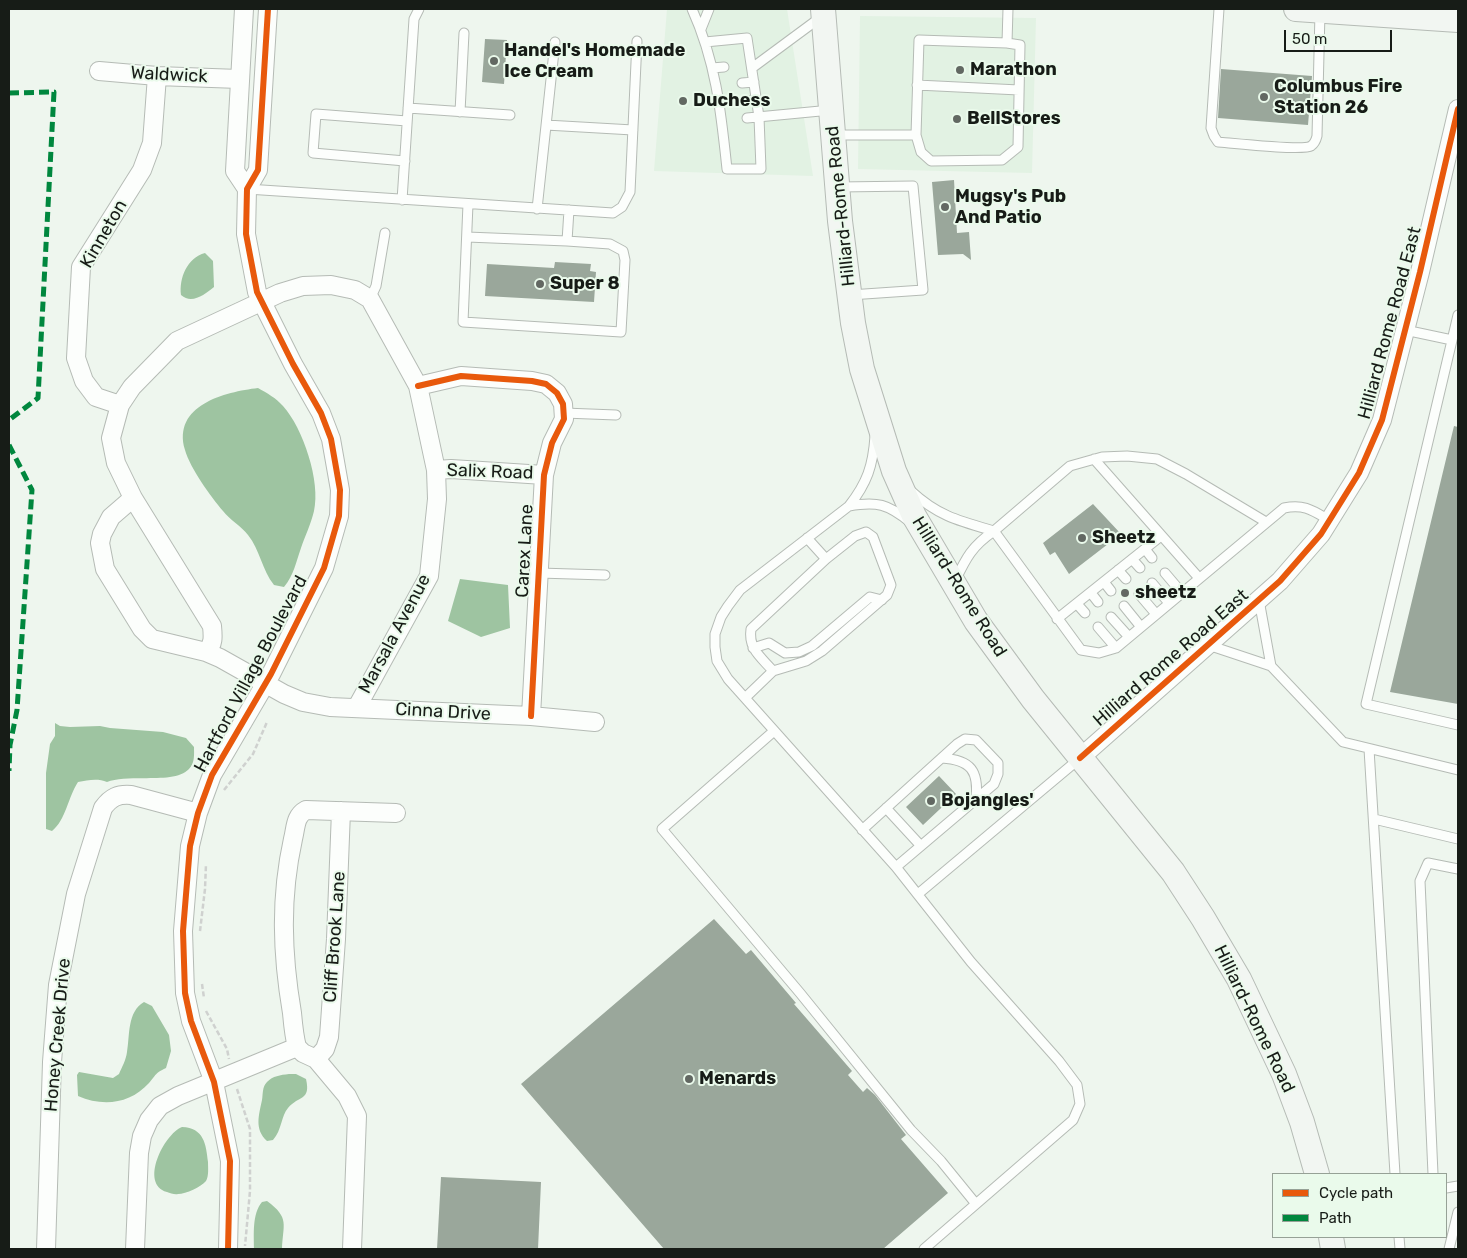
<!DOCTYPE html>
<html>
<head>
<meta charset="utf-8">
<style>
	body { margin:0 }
	#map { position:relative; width:1467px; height:1258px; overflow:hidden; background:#eef6ee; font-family:Rubik,sans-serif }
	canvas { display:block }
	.frame { position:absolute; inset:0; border:10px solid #171c17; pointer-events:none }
	.legend { position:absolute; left:1272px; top:1173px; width:175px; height:65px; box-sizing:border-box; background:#eafaeb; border:1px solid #96a196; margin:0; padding:6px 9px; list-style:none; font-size:15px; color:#171c17 }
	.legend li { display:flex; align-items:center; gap:10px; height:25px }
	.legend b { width:25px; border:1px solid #96a196 }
	.scale { position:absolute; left:1284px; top:30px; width:108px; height:22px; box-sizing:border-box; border:2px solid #171c17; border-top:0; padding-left:6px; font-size:15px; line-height:18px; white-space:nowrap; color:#171c17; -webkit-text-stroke:4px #eafaeb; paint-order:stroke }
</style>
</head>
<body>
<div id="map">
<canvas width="1467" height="1258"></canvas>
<div class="frame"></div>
<ul class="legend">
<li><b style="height:6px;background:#e8590c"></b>Cycle path</li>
<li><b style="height:6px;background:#00873e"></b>Path</li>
</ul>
<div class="scale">50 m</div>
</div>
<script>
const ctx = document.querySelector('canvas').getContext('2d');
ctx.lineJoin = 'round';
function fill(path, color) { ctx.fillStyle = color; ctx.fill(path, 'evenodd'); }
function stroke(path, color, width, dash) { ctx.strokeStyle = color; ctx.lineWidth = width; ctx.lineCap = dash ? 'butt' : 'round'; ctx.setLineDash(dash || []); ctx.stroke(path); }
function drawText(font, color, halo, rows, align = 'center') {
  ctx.font = font + ' Rubik,sans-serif'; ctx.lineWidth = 4; ctx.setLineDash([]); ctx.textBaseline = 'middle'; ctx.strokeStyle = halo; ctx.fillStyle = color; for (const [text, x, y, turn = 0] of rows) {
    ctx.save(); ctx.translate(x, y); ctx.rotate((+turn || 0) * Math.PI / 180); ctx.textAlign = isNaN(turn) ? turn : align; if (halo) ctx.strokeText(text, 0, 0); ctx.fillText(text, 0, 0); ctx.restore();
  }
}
fill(new Path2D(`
	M667 9H787L813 176 654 171Z
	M860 16 1036 18 1032 173 858 169Z`), '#e2f2e3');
fill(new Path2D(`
	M205 253 213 261 214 287C205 294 192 305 181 295 179 278 187 258 205 253Z
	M258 388C267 393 276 398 283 406 303 428 321 482 314 511 311 524 305 536 301 548 296 562 294 575 284 587L274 585C262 570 260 550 248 535 241 526 230 520 223 511 211 497 190 468 185 450 172 405 225 392 258 388Z
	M460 579 508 585 510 628 481 637 448 621Z
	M55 723 60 726 70 727 100 726 110 728 163 732 186 738 194 747C194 754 195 763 189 769 174 785 128 773 107 782 98 778 88 780 78 782 68 797 66 820 52 831L46 829V773L50 744 55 736Z
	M144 1002 152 1006 169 1035 171 1051 166 1068C154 1074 157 1074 149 1083 130 1104 103 1107 78 1096L77 1075 79 1072 113 1078 119 1074C122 1067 126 1060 127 1052 130 1035 127 1012 144 1002Z
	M289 1074H296L306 1079C311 1101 299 1095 288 1108 281 1116 282 1130 273 1140L267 1141C254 1129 259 1115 262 1100 263 1094 262 1087 267 1082 273 1076 280 1075 289 1074Z
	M182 1127C204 1128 206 1144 208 1162 208 1168 209 1176 206 1181 201 1187 186 1194 178 1194 175 1195 170 1193 167 1192 139 1184 164 1134 182 1127Z
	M267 1201C290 1218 283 1224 282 1249H254C254 1234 252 1214 262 1202Z`), '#9ec4a1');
fill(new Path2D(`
	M485 39 507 40 504 84 482 82Z
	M1221 69 1312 76 1308 125 1218 118Z
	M954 180 957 233 969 232 971 260 963 254 938 255 932 182Z
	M555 262 591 264 590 271 596 272 594 302 485 296 487 264 554 268Z
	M1454 426 1458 427V704L1390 692Z
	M1093 504 1121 534 1069 574 1055 552 1050 555 1043 543Z
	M939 776 956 794 923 825 906 807Z
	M714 919 746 954 751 950 796 1003 794 1004 852 1071 848 1075 863 1092 867 1088 875 1095 906 1135 901 1139 948 1193 883 1249H664L521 1084Z
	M441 1177 541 1182 538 1249H437Z`), '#9aa79b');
const lane = new Path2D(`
	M692 9C716 62 721 112 727 169H761L759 117 747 38 705 42
	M1219 9 1211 128 1214 136 1218 142C1231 143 1303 151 1311 146 1314 144 1316 140 1317 136L1320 12
	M701 29 709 9
	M712 68 724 67
	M752 68 821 17
	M742 83 754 82
	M917 85 1019 90
	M744 101 757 100
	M408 108 510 115
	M460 112 464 33
	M747 118 831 110
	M546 125 633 130
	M834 135H916L919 40 1007 43 1008 9
	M916 135 921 152 931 161 1002 160 1018 147 1020 45 1007 43
	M405 161 313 153 316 114 407 121
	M839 187 913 186 923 290 850 295
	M247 189 613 213 622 207 630 192 637 41
	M402 200 414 19 419 9
	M468 204 463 322 621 332 625 260 623 251 610 244 567 241 569 210
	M537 209 555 42
	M467 237 567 241
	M370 299 376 286 385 233
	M1458 315 1366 704 1458 725
	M1405 330 1452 340
	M564 413 616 415
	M875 436C873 466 867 483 849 506L740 590 728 606 721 617 715 634V647L717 661 728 679 896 867 971 962 1059 1061 1077 1085 1080 1104 1073 1120 924 1249
	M1094 459 1199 578
	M911 491C938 516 959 521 994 531 972 546 966 558 955 581
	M849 506C877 501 888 504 910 522
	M1266 522 1186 474 1157 459 1127 456 1102 457 1070 466 994 531 1081 650 1099 653 1116 648 1284 508C1304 504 1312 510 1329 520
	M807 538 826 559
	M1145 549 1152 558
	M1132 559 1140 568
	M1118 570 1126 579
	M539 573 605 575
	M1165 573 1182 593
	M1104 582 1111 591
	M1152 583 1169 603
	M1091 593 1098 602
	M1139 594 1156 614
	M1259 600 1271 666
	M1077 604 1085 613
	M1124 606 1141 627
	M1111 617 1129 637
	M1057 619 1161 536
	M1098 627 1116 648
	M1208 645 1271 666 1343 742 1458 770
	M753 648 769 643 785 653 799 652 812 646 870 597 882 600
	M745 698 773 671 806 661 822 651 887 595 891 585 873 537 866 532 855 536 826 559 751 629C748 649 761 657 773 671
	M774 731 662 829 800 993 911 1130 941 1161 976 1204
	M1369 749 1395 1174
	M942 758C971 760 979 771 976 799
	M886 808 921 846
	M1374 819 1458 839
	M862 830 957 744 965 739 976 740 998 763V774L994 784 896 867
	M918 894 1079 759
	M1433 1174 1420 881 1428 863 1458 869
	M1446 1188 1458 1186
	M1399 1237 1400 1249
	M1449 1249 1458 1212`);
const street = new Path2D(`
	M244 9 235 171 247 189
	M99 71 157 76 239 79
	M418 386 461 376 532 381 546 384 557 393 563 404 564 419 552 443 544 475 531 716
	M120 405 96 397 84 381 76 358 81 267 142 170 152 143 157 76
	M436 470 451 469 544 475
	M133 498 111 517 102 534 100 543 105 569 142 629 152 639 206 652 220 658 284 694 303 702 330 707 531 716 595 722
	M206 652C214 645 213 636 212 626L133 498 116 463 111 438 120 405 132 387 177 341 280 293 303 286 331 285 355 290 370 299 418 386 436 470 437 499 429 576 357 707
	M1080 758 1280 581 1321 534 1359 473 1382 420 1420 272 1458 109
	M316 1059 325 1049 329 1037 336 939 341 811
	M46 1249 52 1062 58 985 76 894 103 808C111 797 118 794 131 795L198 813
	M135 1249 139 1153 142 1136 149 1120 160 1106 178 1096 297 1047
	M228 1249 230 1161 214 1082 191 1021 185 993 183 931 190 846 198 813 212 775 271 674 324 568 339 516 340 490 331 439 321 413 293 364 257 292 246 234 247 189 258 170 268 9
	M352 1249 357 1116 347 1096 316 1059 303 1053 297 1047C294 1036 293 1024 292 1013 282 954 280 898 293 839 296 827 295 816 306 810L396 813`);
const secondary = new Path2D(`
	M823 9 840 221 853 323 862 369 894 471 914 516 976 621 1033 699 1173 872 1203 918 1239 979 1284 1074 1302 1122 1317 1174
	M1296 9 1458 20
	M1331 1237 1333 1249`);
stroke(lane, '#b5bbb5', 11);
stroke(street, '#b5bbb5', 20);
stroke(secondary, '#b5bbb5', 26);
stroke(new Path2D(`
	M224 790 253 754 267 722
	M200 931 205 889 206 864
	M202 984 204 998
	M206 1011 227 1049 229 1059
	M237 1089 250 1129V1191L245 1246`), '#cfd1cf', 2.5, [5, 2.5]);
stroke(lane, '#fcfefc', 9);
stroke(street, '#fcfefc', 18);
stroke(secondary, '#f2f6f2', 24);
stroke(new Path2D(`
	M9 93 54 92 38 398 9 420
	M9 445 32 490 17 710 10 745 9 771`), '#00873e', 5, [10, 5]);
stroke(new Path2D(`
	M418 386 461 376 532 381 546 384 557 393 563 404 564 419 552 443 544 475 531 716
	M1080 758 1280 581 1321 534 1359 473 1382 420 1420 272 1458 109
	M228 1249 230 1161 214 1082 191 1021 185 993 183 931 190 846 198 813 212 775 271 674 324 568 339 516 340 490 331 439 321 413 293 364 257 292 246 234 247 189 258 170 268 9`), '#e8590c', 6);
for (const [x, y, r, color] of [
	[494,61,5,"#626862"],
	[960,70,5,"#626862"],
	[1264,97,5,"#626862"],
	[683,101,5,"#626862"],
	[957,119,5,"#626862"],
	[945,207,5,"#626862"],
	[540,284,5,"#626862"],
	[1082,538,5,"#626862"],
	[1125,593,5,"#626862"],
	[931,801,5,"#626862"],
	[689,1079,5,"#626862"]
]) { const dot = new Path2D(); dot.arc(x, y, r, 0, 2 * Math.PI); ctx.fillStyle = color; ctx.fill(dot); stroke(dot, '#eafaeb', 2); }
drawText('bold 18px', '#171c17', '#eafaeb', [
	["Handel's Homemade",504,51],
	["Ice Cream",504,72],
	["Marathon",970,70],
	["Columbus Fire",1274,87],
	["Station 26",1274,108],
	["Duchess",693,101],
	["BellStores",967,119],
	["Mugsy's Pub",955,197],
	["And Patio",955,218],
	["Super 8",550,284],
	["Sheetz",1092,538],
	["sheetz",1135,593],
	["Bojangles'",941,801],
	["Menards",699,1079]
], 'left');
drawText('18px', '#171c17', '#eafaeb', [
	["Waldwick",169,75,3],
	["Hilliard-Rome Road",841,206,-96],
	["Kinneton",104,234,-60],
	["Hilliard Rome Road East",1390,323,-75],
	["Salix Road",490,472,2],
	["Carex Lane",525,551,-87],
	["Hilliard-Rome Road",959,587,58],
	["Marsala Avenue",395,634,-62],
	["Hilliard Rome Road East",1171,658,-41],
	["Hartford Village Boulevard",251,674,-62],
	["Cinna Drive",443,712,3],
	["Cliff Brook Lane",335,937,-86],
	["Hilliard-Rome Road",1254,1019,64],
	["Honey Creek Drive",58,1035,-85]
]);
</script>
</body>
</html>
